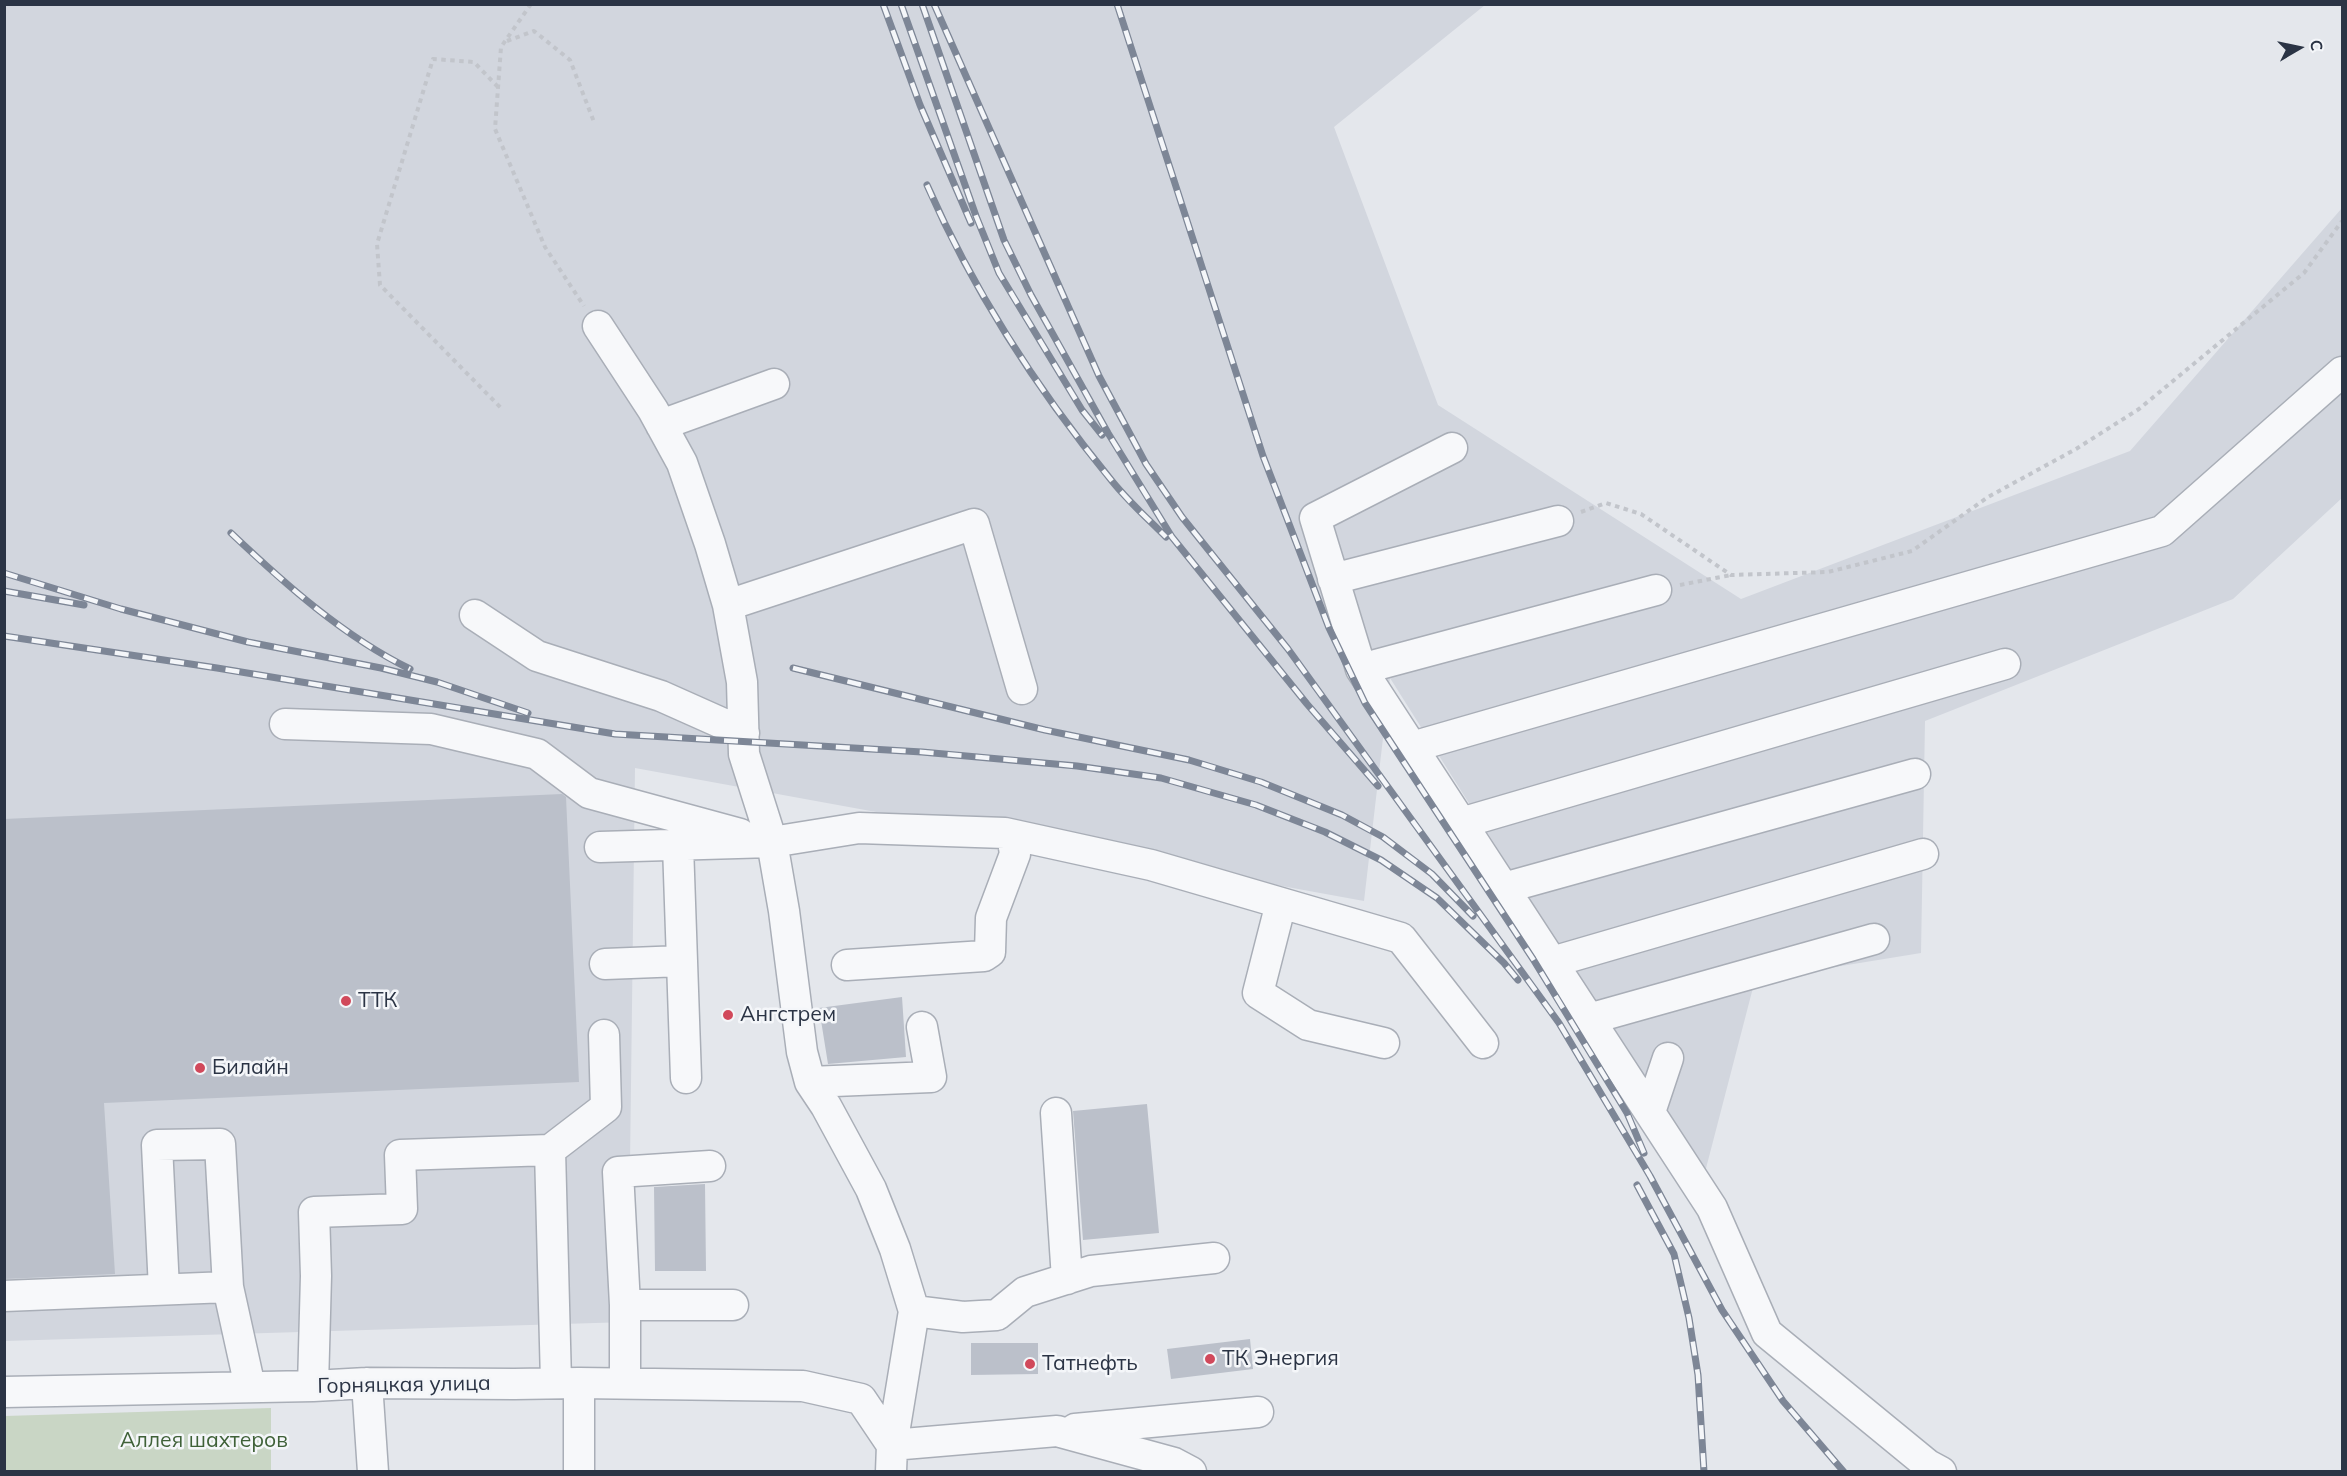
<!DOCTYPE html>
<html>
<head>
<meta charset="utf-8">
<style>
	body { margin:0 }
	#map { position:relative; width:2347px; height:1476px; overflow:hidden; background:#e4e7ec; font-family:Mulish,sans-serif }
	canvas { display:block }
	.frame { position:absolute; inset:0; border:6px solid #2b3445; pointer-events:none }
	.north { position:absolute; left:2269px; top:18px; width:60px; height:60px; -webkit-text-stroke:4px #f4f6f9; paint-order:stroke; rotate:81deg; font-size:16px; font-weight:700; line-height:24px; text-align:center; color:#2b3445 }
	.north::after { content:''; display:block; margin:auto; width:21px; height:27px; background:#2b3445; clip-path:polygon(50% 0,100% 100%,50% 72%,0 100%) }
</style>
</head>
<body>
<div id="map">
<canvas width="2347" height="1476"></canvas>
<div class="frame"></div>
<div class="north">С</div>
</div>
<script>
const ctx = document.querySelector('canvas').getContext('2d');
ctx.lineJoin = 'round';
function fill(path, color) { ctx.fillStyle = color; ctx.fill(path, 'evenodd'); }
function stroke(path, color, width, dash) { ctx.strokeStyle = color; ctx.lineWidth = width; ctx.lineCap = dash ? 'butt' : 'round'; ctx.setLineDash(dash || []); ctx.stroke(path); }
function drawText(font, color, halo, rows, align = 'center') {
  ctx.font = font + ' Mulish,sans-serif'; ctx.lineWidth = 5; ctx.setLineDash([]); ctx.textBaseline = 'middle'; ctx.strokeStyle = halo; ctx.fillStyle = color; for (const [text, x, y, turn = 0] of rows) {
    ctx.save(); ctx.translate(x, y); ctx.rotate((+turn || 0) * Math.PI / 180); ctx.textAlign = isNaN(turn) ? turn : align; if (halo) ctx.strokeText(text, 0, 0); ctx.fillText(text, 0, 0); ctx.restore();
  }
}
fill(new Path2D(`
	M4 5H1485L1334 127 1438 405 1741 599 2130 451 2342 208V498L2233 599 1925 721 1921 953 1755 980 1704 1176 1390 678 1364 901 635 768 628 1322 5 1341Z`), '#d2d6de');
fill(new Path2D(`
	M271 1408V1471H5V1416Z`), '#c9d6c5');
fill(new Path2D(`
	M562 794 566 797 579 1082 104 1103 115 1274 4 1279V819Z
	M902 997 906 1057 828 1064 819 1008Z
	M1147 1104 1159 1233 1083 1240 1073 1111Z
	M705 1184 706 1271H655L654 1187Z
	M1250 1339 1253 1369 1171 1379 1167 1349Z
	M971 1343H1038V1374L971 1375Z`), '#bbc0ca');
const minor = new Path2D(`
	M598 326 653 410 682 463 710 544 728 605 742 682 744 754 772 842 784 911 802 1052 810 1082 826 1106 871 1189 895 1249 914 1311
	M661 425 774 384
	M1452 448 1315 518 1361 669 1712 1208 1767 1333 1928 1465 1941 1472
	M1333 579 1558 521
	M728 605 974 524 1022 689
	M475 615 537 656 661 696 744 733
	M1361 669 1656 590
	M285 724 431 729 537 754 589 793 740 834
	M1412 747 2162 531 2342 372
	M1461 823 2005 664
	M1005 833 1151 865 1401 938 1483 1043
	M678 845 686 1078
	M600 847 772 842 859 828 1005 833 1013 841 1015 854 991 918 990 952 984 956 847 965
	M1504 888 1915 774
	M1281 903 1258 993 1308 1025 1384 1043
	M1552 962 1923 854
	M605 964 682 961
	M1589 1019 1874 939
	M810 1082 931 1077 922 1027
	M1650 1112 1668 1058
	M1056 1113 1067 1279
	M550 1150 556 1382
	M164 1289 157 1145 220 1144 228 1287
	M4 1296 228 1287 250 1387
	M625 1305 618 1172 710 1166
	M367 1383 373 1472
	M625 1383V1305H733
	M313 1386 316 1276 314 1212 402 1209 400 1155 550 1150 606 1107 604 1035
	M4 1392 313 1386 367 1383 514 1384 579 1383 803 1386 861 1399 892 1445 891 1472
	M1075 1429 1258 1412
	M579 1472V1383
	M1191 1472 1174 1463 1057 1431 892 1445 914 1311 963 1317 997 1315 1025 1292 1091 1271 1214 1258`);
stroke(minor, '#a9aeb7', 33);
stroke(new Path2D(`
	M531 4 501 47 495 129 545 247 584 306
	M507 41 534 31 570 60 594 122
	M498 87 474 62 433 59 377 244 380 285 502 409
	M1581 512 1606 503 1641 514 1731 575 1828 572 1912 551 1988 497 2076 449 2139 409 2304 273 2342 221
	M1680 585 1731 575`), '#c2c5cb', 4, [4.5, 4.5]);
stroke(minor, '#f7f8fa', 30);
const rail = new Path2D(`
	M883 4 920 105 971 223
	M901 4 976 216 999 273 1082 410 1102 435
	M922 4 1004 240 1031 295 1108 433 1172 537 1307 704 1378 786
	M934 4 1099 376 1146 464 1182 517 1288 649 1559 1023 1650 1176 1722 1310 1783 1401 1844 1472
	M1117 4 1263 456 1329 628 1365 703 1533 959 1627 1113 1644 1153
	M927 185C973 290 1039 392 1112 481 1128 501 1148 519 1166 537
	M231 533C285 584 343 636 410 669
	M4 573 121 609 248 642 381 668 437 682 528 713
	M4 591 84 605
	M4 636 217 668 615 734 922 752 1077 766 1161 778 1256 805 1325 832 1381 860 1437 898 1504 963 1518 980
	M793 668 1045 730 1189 760 1261 782 1342 815 1383 837 1432 874 1473 916
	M1637 1185 1674 1254 1689 1318 1698 1375 1704 1472`);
stroke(rail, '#7d8696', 7);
stroke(rail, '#f4f6f9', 4.5, [14]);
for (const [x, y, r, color] of [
	[346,1001,6,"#d1495b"],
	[728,1015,6,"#d1495b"],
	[200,1068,6,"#d1495b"],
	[1210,1359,6,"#d1495b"],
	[1030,1364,6,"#d1495b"]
]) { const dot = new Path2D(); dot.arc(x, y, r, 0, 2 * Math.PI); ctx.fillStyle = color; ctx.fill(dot); stroke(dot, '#f4f6f9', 2); }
drawText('21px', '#2b3445', '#f4f6f9', [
	["ТТК",358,1001],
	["Ангстрем",740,1015],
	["Билайн",212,1068],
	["ТК Энергия",1222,1359],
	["Татнефть",1042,1364]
], 'left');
drawText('21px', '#2b3445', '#f4f6f9', [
	["Горняцкая улица",404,1385,-1]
]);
drawText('21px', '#3f6138', '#f4f6f9', [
	["Аллея шахтеров",204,1441]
]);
</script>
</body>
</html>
